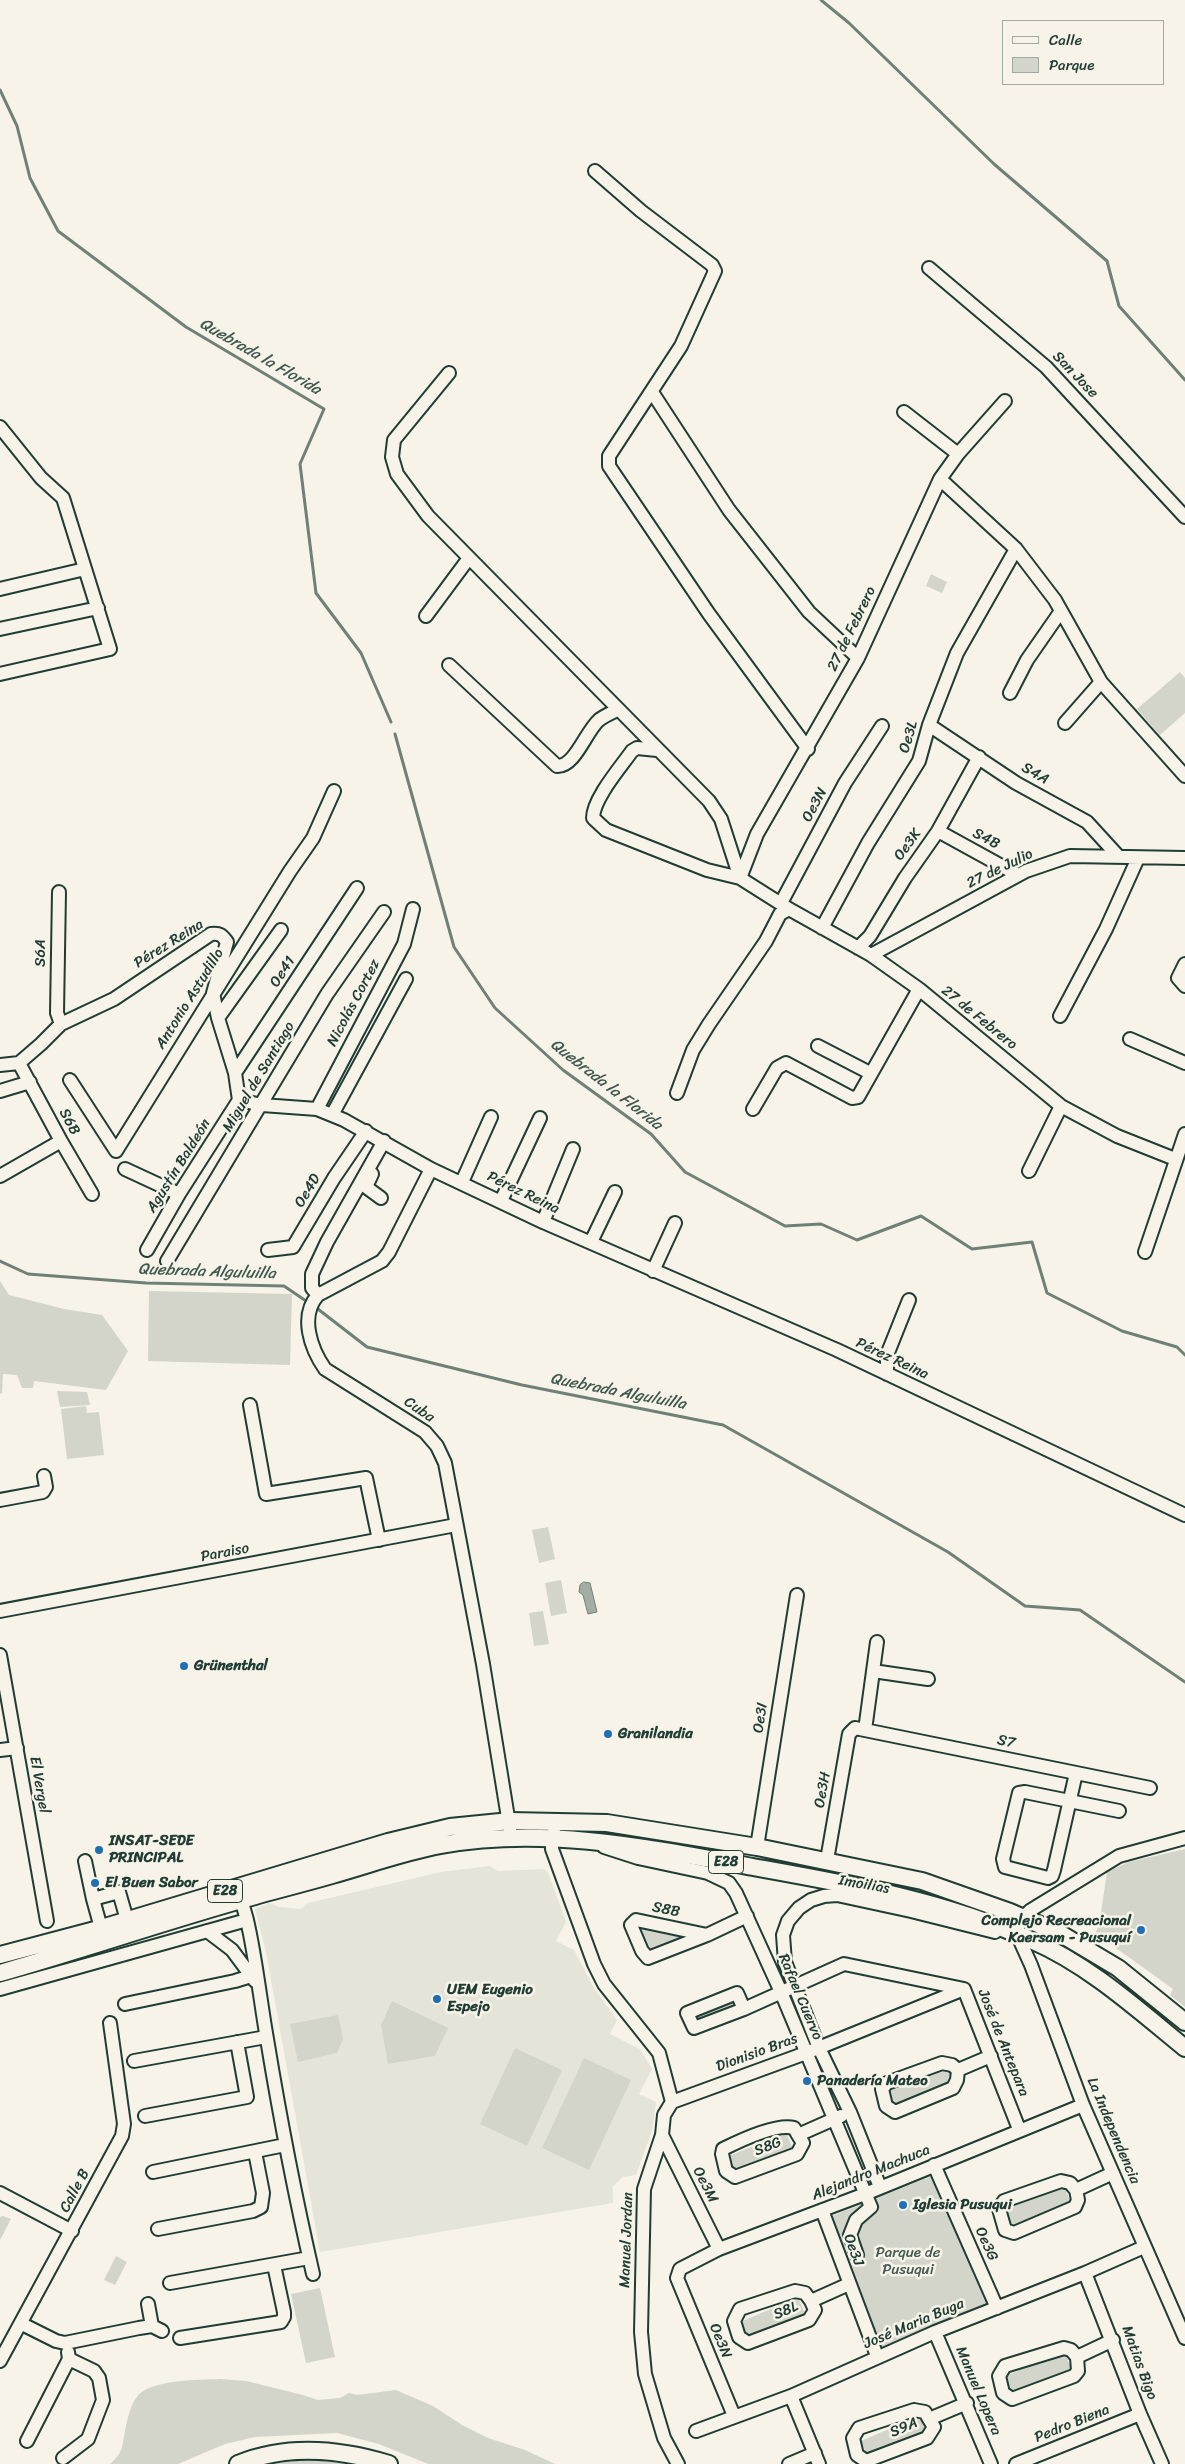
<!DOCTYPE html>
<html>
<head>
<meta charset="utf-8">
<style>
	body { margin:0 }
	#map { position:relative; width:1185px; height:2464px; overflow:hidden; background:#f7f3e8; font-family:Sriracha,sans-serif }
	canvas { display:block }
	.legend { position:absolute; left:1002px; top:20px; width:162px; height:65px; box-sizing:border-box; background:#f7f3e8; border:1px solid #a1aaa0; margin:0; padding:6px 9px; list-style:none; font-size:15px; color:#1f3d34 }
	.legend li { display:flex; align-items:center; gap:10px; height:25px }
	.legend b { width:25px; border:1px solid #a1aaa0 }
</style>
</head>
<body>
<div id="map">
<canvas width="1185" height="2464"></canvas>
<ul class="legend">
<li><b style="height:6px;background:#f7f3e8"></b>Calle</li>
<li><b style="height:14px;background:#d3d5ca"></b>Parque</li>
</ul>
</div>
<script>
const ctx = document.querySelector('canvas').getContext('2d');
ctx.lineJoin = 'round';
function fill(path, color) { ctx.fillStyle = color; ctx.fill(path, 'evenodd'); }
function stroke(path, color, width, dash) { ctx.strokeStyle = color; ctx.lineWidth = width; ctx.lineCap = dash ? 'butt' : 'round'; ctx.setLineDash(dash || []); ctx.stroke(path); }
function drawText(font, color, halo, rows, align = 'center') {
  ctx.font = font + ' Sriracha,sans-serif'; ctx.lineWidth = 5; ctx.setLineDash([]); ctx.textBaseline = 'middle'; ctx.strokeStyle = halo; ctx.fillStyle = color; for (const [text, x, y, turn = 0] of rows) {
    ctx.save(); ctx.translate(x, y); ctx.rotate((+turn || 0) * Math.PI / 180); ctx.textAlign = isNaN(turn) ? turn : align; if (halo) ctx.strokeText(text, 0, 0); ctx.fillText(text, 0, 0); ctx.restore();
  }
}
fill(new Path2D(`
	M490 1866 498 1871 544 1869 548 1872 566 1922 556 1941 574 1950 594 1988 617 2020 610 2034 640 2049 652 2069 639 2094 656 2102 652 2131 636 2175 623 2177 613 2186V2203L320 2252 266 1952 255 1909 269 1903 280 1907 301 1909 308 1903 441 1872Z`), '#e5e4d9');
fill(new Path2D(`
	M931 574 947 582 942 593 926 586Z
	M1180 672 1185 678V713L1160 735 1137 709Z
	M0 1281 9 1295 64 1309 102 1315 128 1351 106 1390 34 1381 33 1388H22L17 1375 3 1374 2 1394 0 1393Z
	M149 1291 292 1294 290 1365 148 1361Z
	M57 1391 87 1392 90 1405 60 1407Z
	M86 1406 87 1413 99 1412 104 1455 67 1459 61 1409Z
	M548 1527 555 1559 539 1563 532 1530Z
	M561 1580 567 1613 551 1616 545 1583Z
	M543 1611 549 1644 534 1646 529 1613Z
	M1185 1849V2007L1170 1995 1173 1989 1095 1933 1099 1926 1107 1872 1129 1862Z
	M638 1925 690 1935 650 1953 637 1927Z
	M733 2000 736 2007 697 2023 694 2016Z
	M392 2001 448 2028 435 2056 388 2064 381 2025Z
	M338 2015 343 2039 337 2053 298 2062 290 2024Z
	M515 2048 562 2070 527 2146 480 2124Z
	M584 2058 631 2080 589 2170 542 2148Z
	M948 2065 955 2084 894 2107 888 2091Z
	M786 2133 794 2151 733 2175 726 2157Z
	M934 2175 988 2305 881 2349 827 2218Z
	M1063 2184 1071 2203 1010 2227 1003 2210Z
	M3 2216 11 2219 0 2240V2217Z
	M116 2256 127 2262 115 2285 104 2280Z
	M320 2288 335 2357 306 2363 291 2294Z
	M798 2297 806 2316 745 2339 738 2323Z
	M1064 2351 1072 2370 1011 2394 1004 2377Z
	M220 2379 246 2381 303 2395 318 2400 340 2398 349 2393 357 2395 396 2390 433 2406 462 2425 488 2438 525 2450 555 2464H428L379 2444 337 2433 255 2437 225 2444 178 2464H110C123 2453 122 2447 125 2431 127 2421 130 2406 136 2398 148 2379 199 2380 220 2379Z
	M921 2415 929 2434 868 2458 861 2441Z
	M320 2457 363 2464H256L272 2460Z`), '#d3d5ca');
const water = new Path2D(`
	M584 1582 590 1583 597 1612 588 1614 583 1595 579 1592 580 1585Z`);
fill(water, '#a4ada3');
stroke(water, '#6f8077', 1);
stroke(new Path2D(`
	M821 0 849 23 994 164 1107 261 1119 306 1185 380
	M0 90 17 126 30 178 58 231 186 327 324 409 300 464 316 593 361 653 391 722
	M395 734 454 947 495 1008 563 1070 651 1134 685 1172 785 1226 821 1224 857 1240 921 1216 972 1249 1032 1242 1047 1293 1122 1331 1177 1347 1185 1355
	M0 1261 28 1274 146 1283 284 1286 309 1303
	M314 1306 367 1347 522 1385 723 1425 948 1552 1025 1606 1080 1610 1185 1682`), '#6f8077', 3);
const minor = new Path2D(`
	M595 171 641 211 712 265 715 271 681 346 609 456V466L709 614 808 749
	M929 268 1046 367 1185 517
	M449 373 394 440 392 457 397 474 428 516 709 801 721 819 740 878
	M652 392 729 510 809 612 858 658
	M1005 401 958 454 940 479 858 658 757 834 740 878 789 909 871 955 919 989 1061 1106 1117 1136 1175 1159
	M904 412 958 454
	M0 427 41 478 63 498 110 649 0 674
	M940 479 1016 549 1055 600 1101 682 1185 776
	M0 589 85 569
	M426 616 469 558
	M0 629 98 608
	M449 665 557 766C575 767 586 731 599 720 604 716 611 713 617 710
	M1010 693 1027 660 1061 611
	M1065 723 1101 682
	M929 725 1016 783 1087 822 1119 857
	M657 750 637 748 632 751C620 768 593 799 593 818L606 830 707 870 740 878
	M938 831 1018 875
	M59 892 57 1013 61 1024
	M781 903 845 783 882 726
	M822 928 868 843 919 761 929 725 957 653 1016 549
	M858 948 870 936 905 878 938 831 979 757
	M871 955 1026 871 1070 856 1185 858
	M1185 964 1178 978 1185 986
	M1060 1016 1106 929 1138 858
	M218 1018 281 930
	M1130 1039 1185 1063
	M818 1046 870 1073
	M19 1063 61 1141 92 1194
	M0 1065 19 1063 41 1044 61 1024 114 999 211 934C220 933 222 935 227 942L213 993 218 1018 235 1073 239 1100 262 1105 317 1109 344 1120 431 1169 543 1222 837 1350 1185 1515
	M235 1073 357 888
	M70 1080 116 1151 290 871 313 838 334 791
	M0 1091 30 1082
	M677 1093 693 1050 709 1024 766 941 780 914 789 909
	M317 1109 404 944 413 909
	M753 1109 777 1068 786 1063 852 1098 858 1097 919 989
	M332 1115 406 979
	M125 1169 179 1194
	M431 1169 389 1252 382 1261 318 1295C299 1316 311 1349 325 1369L425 1432 437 1446 445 1463 483 1664 510 1830
	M1029 1171 1061 1106
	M372 1174 366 1187 381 1198
	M0 1176 61 1141
	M462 1182 491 1117
	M501 1201 540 1118
	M543 1222 573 1149
	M591 1242 615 1192
	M147 1250 179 1194 239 1100
	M268 1250 293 1247 334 1178 366 1131
	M1145 1252 1185 1134
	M167 1261 327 994 384 912
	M653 1271 675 1223
	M318 1295 312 1288V1274L327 1242 384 1141
	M887 1374V1355L909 1300
	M250 1405 266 1494 366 1478 379 1540
	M0 1500 43 1492 46 1487 44 1476
	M0 1611 456 1525
	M0 1655 47 1921
	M873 1671 928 1679
	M865 1730 877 1642
	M0 1750 17 1748
	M1076 1773 1054 1870 1052 1876 1048 1878 1005 1867 1003 1859 1019 1793 1025 1792 1119 1811
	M554 1832 552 1837V1849L594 1964 604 1984 659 2053 672 2102 664 2115 662 2135 644 2189 641 2332 645 2374 664 2438 678 2464
	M1185 1838 1119 1856 1031 1910 1019 1921 1017 1934 1031 1965 1083 2105 1185 2338
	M604 1847 638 1858 708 1873 729 1883 736 1893 781 1992 871 2207 856 2220 850 2235 857 2255
	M757 1847 797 1595
	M827 1860 849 1734 855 1728 1150 1788
	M85 1861 93 1899
	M247 1920C256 1959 260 1999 267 2039 280 2118 295 2196 313 2274
	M101 1928 93 1899 119 1892 127 1920
	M207 1931 232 1950 255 1981
	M707 1935 636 1920 631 1925 642 1951 648 1958 707 1935 747 1916
	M0 1989 247 1920 241 1899
	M964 1989 1019 2129
	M125 2004 235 1981 251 1976
	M744 2009 737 1993 687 2013 694 2028 744 2009 844 1964 964 1989
	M134 2061 266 2037
	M942 2063 952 2065 958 2070 957 2080 953 2088 895 2112 886 2106 882 2089 887 2083Z
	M958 2070 991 2056
	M672 2102 806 2053 964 1989
	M145 2116 247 2097 237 2042
	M662 2135 719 2249
	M798 2135 794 2128C777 2123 739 2141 723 2149L722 2154 726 2171 735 2177 797 2154 803 2143 798 2135 841 2116
	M934 2165 997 2308
	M153 2172 285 2145
	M880 2187 850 2112 819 2048 785 1962 783 1935 788 1921 799 1908 811 1900 824 1896 837 1895 911 1911 995 1932
	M1076 2190 1070 2183 1061 2181 1004 2201 999 2209 1005 2230 1014 2233 1075 2207 1078 2200 1076 2190 1113 2173
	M0 2193 72 2231
	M822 2210 877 2356
	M158 2229 253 2211 261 2207 263 2193 255 2152
	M1085 2273 1140 2414 1162 2464
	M170 2283 309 2258
	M811 2301 805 2293 795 2291 740 2309 734 2321 739 2337 748 2343 809 2320 815 2310 811 2301 849 2284
	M148 2304 152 2326
	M22 2324 56 2341 65 2343 139 2328 152 2326 162 2331
	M935 2332 991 2464
	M180 2338 281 2322 284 2317V2312L274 2265
	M1077 2357 1071 2350 1064 2348 1005 2366 999 2376 1003 2393 1012 2399 1074 2376 1078 2371 1077 2357 1113 2340
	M0 2361 122 2136 124 2124 110 2023
	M791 2396 819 2464
	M734 2416 677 2278 680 2269 719 2249 865 2194 1083 2105
	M929 2419 925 2412 914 2410 859 2428 853 2438 857 2455 866 2461 927 2438 934 2427 929 2419 967 2403
	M696 2431 791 2396 935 2332 1085 2273 1144 2247
	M27 2441 69 2359 68 2352
	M63 2458 88 2439 103 2400 99 2378 94 2371 69 2359
	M789 2464 815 2453
	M1016 2464 1140 2414`);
const major = new Path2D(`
	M0 1955 95 1930 388 1842 450 1827 510 1821 607 1823 757 1847 922 1881 1010 1912 1061 1934 1118 1968 1185 2022
	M0 1973C81 1950 160 1923 241 1900 271 1891 301 1884 332 1875 368 1865 403 1852 441 1845 544 1826 650 1848 753 1867 848 1884 942 1900 1031 1940 1089 1965 1137 2009 1185 2048
	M238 2464C287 2444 340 2449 389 2464`);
stroke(minor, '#1f3d34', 16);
stroke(major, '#1f3d34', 20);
stroke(minor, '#f7f3e8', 12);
stroke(major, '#f7f3e8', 16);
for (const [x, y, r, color] of [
	[184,1666,5,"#1f6fb2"],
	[608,1734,5,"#1f6fb2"],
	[99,1850,5,"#1f6fb2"],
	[95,1883,5,"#1f6fb2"],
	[1141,1930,5,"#1f6fb2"],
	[437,1999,5,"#1f6fb2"],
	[807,2081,5,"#1f6fb2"],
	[903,2205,5,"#1f6fb2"]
]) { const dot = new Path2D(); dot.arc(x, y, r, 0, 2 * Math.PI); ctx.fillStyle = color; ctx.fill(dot); stroke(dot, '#f7f3e8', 2); }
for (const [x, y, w] of [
	[726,1862,35],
	[225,1891,35]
]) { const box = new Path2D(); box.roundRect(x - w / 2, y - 11.5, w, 23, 4); ctx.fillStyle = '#f7f3e8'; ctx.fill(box); stroke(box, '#1f3d34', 1); }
drawText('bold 14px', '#1f3d34', null, [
	["E28",726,1862],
	["E28",225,1891]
]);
drawText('15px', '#1f3d34', '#f7f3e8', [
	["San Jose",1075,375,46],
	["27 de Febrero",852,629,-64],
	["Oe3L",909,737,-73],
	["S4A",1035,774,30],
	["Oe3N",815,805,-62],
	["S4B",986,839,28],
	["Oe3K",908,845,-54],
	["27 de Julio",1000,869,-26],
	["Pérez Reina",169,944,-32],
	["S6A",41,953,-90],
	["Oe41",283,972,-57],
	["Antonio Astudillo",190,999,-58],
	["Nicolás Cortez",354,1003,-62],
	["27 de Febrero",979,1018,39],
	["Miguel de Santiago",259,1077,-59],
	["S6B",69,1122,62],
	["Agustín Baldeón",179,1166,-58],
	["Oe4D",308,1191,-59],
	["Pérez Reina",523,1193,26],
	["Pérez Reina",892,1359,25],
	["Cuba",419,1410,34],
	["Paraiso",225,1553,-11],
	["Oe3I",761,1718,-81],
	["S7",1006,1742,12],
	["El Vergel",39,1785,80],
	["Oe3H",823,1790,-80],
	["Imoilias",864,1885,10],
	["S8B",666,1910,12],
	["Rafael Cuervo",800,1997,67],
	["José de Antepara",1003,2043,68],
	["Dionisio Bras",757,2053,-20],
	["La Independencia",1113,2131,67],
	["S8G",768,2147,-21],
	["Alejandro Machuca",871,2173,-22],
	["Oe3M",705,2185,63],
	["Calle B",75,2191,-62],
	["Manuel Jordan",627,2240,-88],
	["Oe3G",986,2244,66],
	["Oe3J",853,2250,70],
	["S8L",786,2311,-22],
	["José Maria Buga",914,2324,-23],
	["Oe3N",720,2341,68],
	["Matias Bigo",1139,2363,70],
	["Manuel Lopera",978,2391,67],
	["Pedro Biena",1072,2424,-22],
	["S9A",904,2428,-23]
]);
drawText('bold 15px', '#1f3d34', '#f7f3e8', [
	["Grünenthal",194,1666],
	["Granilandia",618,1734],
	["INSAT-SEDE",109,1841],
	["PRINCIPAL",109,1858],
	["El Buen Sabor",105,1883],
	["Complejo Recreacional",1131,1921,"right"],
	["Kaersam - Pusuquí",1131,1938,"right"],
	["UEM Eugenio",447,1990],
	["Espejo",447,2007],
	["Panadería Mateo",817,2081],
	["Iglesia Pusuqui",913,2205]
], 'left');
drawText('15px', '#435b52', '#f7f3e8', [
	["Parque de",908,2253],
	["Pusuqui",908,2270]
]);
drawText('italic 16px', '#405950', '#f7f3e8', [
	["Quebrada la Florida",260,357,30],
	["Quebrada la Florida",606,1085,38],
	["Quebrada Alguluilla",207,1272,2],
	["Quebrada Alguluilla",618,1392,11]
]);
</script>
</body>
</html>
